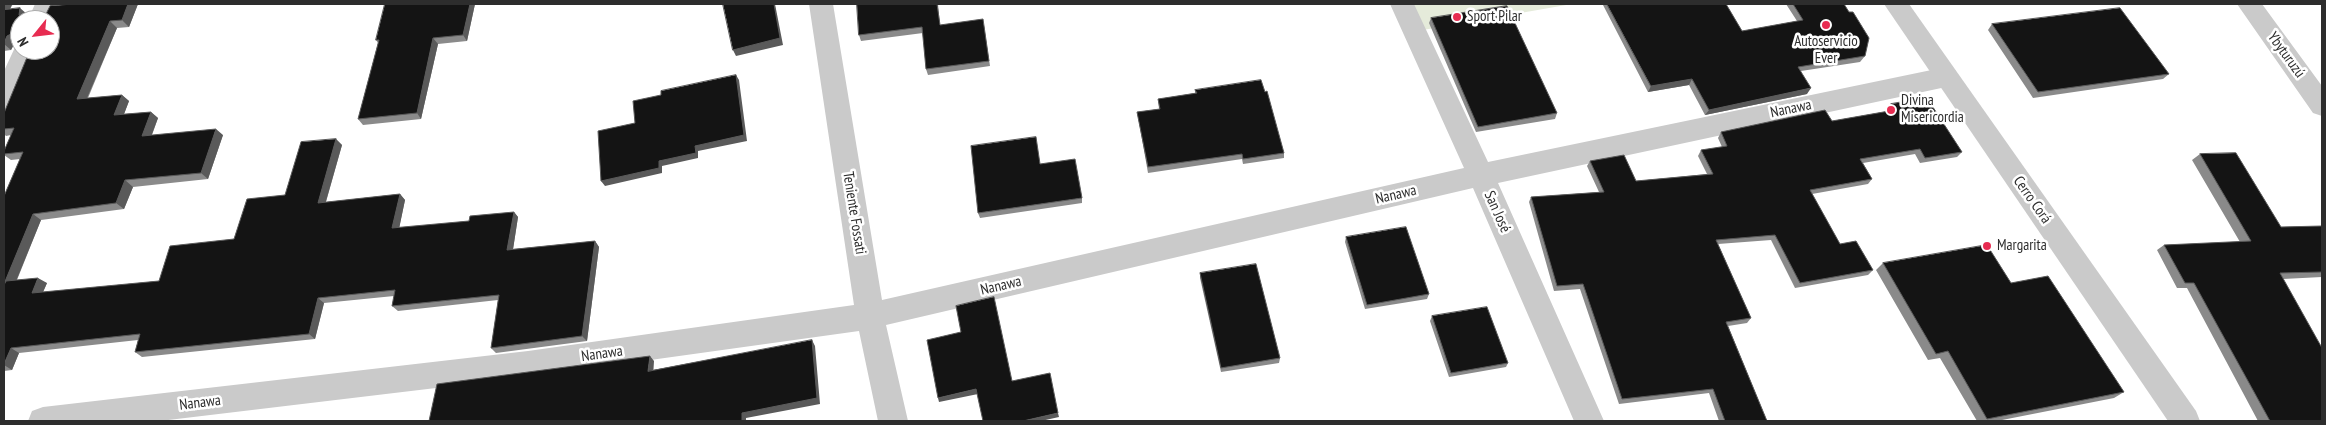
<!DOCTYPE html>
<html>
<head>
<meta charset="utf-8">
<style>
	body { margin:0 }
	#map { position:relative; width:2326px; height:425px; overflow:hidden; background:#fff; font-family:"PT Sans Narrow",sans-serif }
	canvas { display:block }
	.frame { position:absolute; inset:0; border:5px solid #2d2d2d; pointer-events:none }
	.north { position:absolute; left:10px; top:10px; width:50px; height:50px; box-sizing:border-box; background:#fff; border:1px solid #ababab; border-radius:50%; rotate:241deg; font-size:14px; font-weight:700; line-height:20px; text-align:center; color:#2d2d2d }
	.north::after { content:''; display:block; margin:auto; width:18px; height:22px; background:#e72c51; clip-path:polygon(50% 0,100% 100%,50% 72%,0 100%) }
</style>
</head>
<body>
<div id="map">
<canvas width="2326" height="425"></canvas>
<div class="frame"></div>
<div class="north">N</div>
</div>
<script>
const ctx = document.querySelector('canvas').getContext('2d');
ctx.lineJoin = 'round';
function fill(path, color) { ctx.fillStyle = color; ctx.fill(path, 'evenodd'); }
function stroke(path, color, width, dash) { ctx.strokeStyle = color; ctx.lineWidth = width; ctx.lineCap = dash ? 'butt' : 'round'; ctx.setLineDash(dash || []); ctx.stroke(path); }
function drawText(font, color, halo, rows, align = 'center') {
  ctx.font = font + ' "PT Sans Narrow",sans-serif'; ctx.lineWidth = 5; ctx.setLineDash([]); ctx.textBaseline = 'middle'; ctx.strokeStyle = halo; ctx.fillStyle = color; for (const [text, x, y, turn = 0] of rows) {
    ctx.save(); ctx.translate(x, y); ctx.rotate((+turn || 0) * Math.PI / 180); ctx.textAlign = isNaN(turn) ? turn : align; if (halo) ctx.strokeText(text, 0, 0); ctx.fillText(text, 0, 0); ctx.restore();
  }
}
fill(new Path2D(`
	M1411 4H1572L1423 30Z`), '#e5ebda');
fill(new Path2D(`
	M35 4H59L50 25V20H28Z
	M809 4H833L882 300 1464 168 1390 4H1414L1488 162 1946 67 1955 70 1959 77 1955 84 1946 87 1498 183 1604 421H1574L1473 188 886 325 908 421H878L859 331 528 377 160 421H28L32 411 43 407 528 351 854 305Z
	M2237 4H2262L2322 86V116L2313 113Z
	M20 42V50H39L13 106 4 109V71L17 43Z`), '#cacaca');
fill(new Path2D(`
	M1884 4H1909L2196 411 2200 421H2168Z`), '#cacaca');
fill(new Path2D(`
	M4 4H13L10 9 28 15 44 18 74 4H138L129 27 117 28 88 98 122 95 129 101 124 114 151 112 158 118 152 135H223L208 179 133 187 124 209 41 220 17 280 47 283 43 292 159 281 234 239 285 195 336 139 342 145 326 202 400 194 405 200 399 228 469 221 514 212 518 217 513 249 595 241 599 247 587 341 496 353 491 348 498 300 398 311 392 306 394 296 324 303 315 339 142 357 135 352 138 340 19 353 12 370 4 371V196L20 159 11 160 4 155V151L11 135 6 136 4 134V113L50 50 20 20V47L15 43 11 50 4 51Z
	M385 4H475L467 41 438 44 421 119 363 125 358 119 378 43 376 40Z
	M857 4H938L940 25H984L990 66 928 75 926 69 923 33 861 41 859 35Z
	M1603 4H1726L1742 31 1797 21 1786 4H1844L1865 56 1860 62 1801 71 1807 94 1705 115 1689 85 1648 92 1603 5Z
	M1431 18 1557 113 1555 119 1476 132 1429 23Z
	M1992 24 2169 74 2163 79 2033 98 1988 30Z
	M1195 90 1265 92 1284 153V158L1243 164 1242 159 1148 173 1138 117 1137 112 1159 109 1158 99 1195 93Z
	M1891 104 1962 152 1957 157 1920 163 1915 154 1863 163 1872 179 1868 184 1812 194 1840 244 1873 270 1868 275 1795 288 1771 240 1718 244 1751 318 1747 323 1728 326 1767 421H1719L1709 393 1619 404 1580 289 1554 291 1529 202 1531 197 1599 192 1587 166 1590 161 1636 181 1707 174 1698 156 1701 150 1722 147 1718 138 1721 132 1832 121 1888 111 1887 110Z
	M2200 154 2281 227 2322 226V277L2283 279 2322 421H2258L2187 288H2177L2157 250 2164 245 2240 242 2192 160Z
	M1082 198V203L980 218 978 213Z
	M1346 237 1429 294 1427 299 1365 309 1345 242Z
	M1883 263 2011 283 2124 392 2114 398 1997 421H1977L1940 358 1928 360 1876 270Z
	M1200 273 1280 358 1279 363 1221 372 1200 278Z
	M1432 316 1508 363 1506 367 1449 377 1430 321Z`), '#8a8a8a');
fill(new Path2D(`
	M4 4H12L7 17 4 14Z
	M128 4H138L129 27 122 20Z
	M470 4H475L467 41 463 35Z
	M774 4H775L783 45 736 56 733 50Z
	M20 8 28 15H19Z
	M110 21 117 28 84 105 77 99Z
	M11 34 19 40 14 42H15L11 50 4 44 7 36Z
	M433 38 438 44 421 119 417 113Z
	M736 75 739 80 747 141 698 151V158L662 166V173L605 186 601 181 659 161 695 146Z
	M1692 79 1689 85 1648 92 1651 86Z
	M1811 88 1807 94 1705 115 1709 110Z
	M122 95 129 101 121 122 114 115Z
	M151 112 158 118 149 142 142 136Z
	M216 129 223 135 208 179 201 173Z
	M336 139 342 145 324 208 318 203Z
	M125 180 133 187 124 209 116 203Z
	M400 194 405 200 398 234 392 228Z
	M514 212 518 217 512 256 507 250Z
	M33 214 41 220 5 308 4 284Z
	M595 241 599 247 587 341 582 336Z
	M38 278 47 283 40 299 32 293Z
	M318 298 324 303 315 339 309 334Z
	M812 340 815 346 820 404 746 418V421H742V413Z
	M11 348 19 353 12 370 4 365Z
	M650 356 654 361 653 377 648 371Z
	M976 389 978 394 939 402 938 398Z
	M1058 413 1059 417 1041 421H1023Z`), '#5a5a5a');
const building = new Path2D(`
	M74 4H128L122 20 110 21 77 99 122 95 114 115 151 112 142 136 216 129 201 173 125 180 116 203 33 214 4 284V196L23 152 4 154V151L14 128 4 129V113L30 50H50V20H43L50 6Z
	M385 4H470L463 35 433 38 417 113 358 119 379 40H376Z
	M723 4H774L780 38 733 50Z
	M857 4H937L940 25 983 19 989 61 926 69 922 27 859 35Z
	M1607 4H1726L1742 31 1803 20 1793 4H1844L1849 12H1853L1869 38 1865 56 1798 67 1811 88 1709 110 1692 79 1651 86Z
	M1507 6 1557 113 1478 127 1431 18Z
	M20 8 19 15H40L43 20H20V42L14 41V35L11 34 7 36 4 43V10Z
	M2120 8 2169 74 2038 92 1992 24Z
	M736 75 744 135 695 146 696 153 659 161V168L601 181 598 131 635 123 633 101 661 95V91Z
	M1261 80 1265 92 1267 91 1284 153 1243 159 1242 154 1148 167 1137 112 1160 109 1158 99 1197 93 1195 90Z
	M1927 98 1962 152 1925 158 1920 149 1860 159 1872 179 1810 190 1840 244 1856 241 1873 270 1800 283 1775 235 1716 240 1751 318 1726 322 1767 421H1725L1713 389 1622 399 1583 284 1557 286 1531 197 1604 192 1590 161 1624 155 1636 181 1713 174 1701 150 1727 146 1721 132 1825 110 1832 121 1895 110 1891 104Z
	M1036 137 1040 164 1075 159 1082 198 978 213 971 146Z
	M336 139 318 203 400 194 392 228 469 221 470 216 514 212 507 250 595 241 582 336 491 348 499 295 392 306 395 290 318 298 309 334 135 352 140 334 11 348 4 364V285L6 281 38 278 32 293 159 281 170 246 234 239 247 199 285 195 301 142Z
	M2236 153 2281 227 2322 226V272L2280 273 2322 348V421H2270L2194 283H2185L2164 245 2251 241 2200 154Z
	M1406 227 1429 294 1367 305 1346 237Z
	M1987 245 2011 283 2048 276 2124 392 1987 419 1948 351 1936 354 1883 263Z
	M1256 264 1280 358 1221 368 1200 273Z
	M994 297 1012 381 1050 373 1058 413 1023 421H983L976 389 938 398 927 340 961 332 956 306Z
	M1487 307 1508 363 1451 373 1432 316Z
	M812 340 817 398 742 413V421H429L437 384 650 356 648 371Z`);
fill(building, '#141414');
stroke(building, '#5a5a5a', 1);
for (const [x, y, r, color] of [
	[1457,17,5,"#e72c51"],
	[1826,25,5,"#e72c51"],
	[1891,110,5,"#e72c51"],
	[1987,246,5,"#e72c51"]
]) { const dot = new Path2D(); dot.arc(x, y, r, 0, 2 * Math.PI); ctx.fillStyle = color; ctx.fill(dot); stroke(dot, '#fff', 2); }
drawText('15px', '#2d2d2d', '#fff', [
	["Sport Pilar",1467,17],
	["Autoservicio",1826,42,"center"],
	["Ever",1826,59,"center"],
	["Divina",1901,101],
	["Misericordia",1901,118],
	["Margarita",1997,246]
], 'left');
drawText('15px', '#2d2d2d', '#fff', [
	["Ybyturuzú",2286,55,54],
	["Nanawa",1791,109,-12],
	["Nanawa",1396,195,-13],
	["Cerro Corá",2032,200,55],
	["San José",1497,212,66],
	["Teniente Fossati",854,213,81],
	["Nanawa",1001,286,-13],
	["Nanawa",602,354,-8],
	["Nanawa",200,403,-7]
]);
</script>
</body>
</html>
